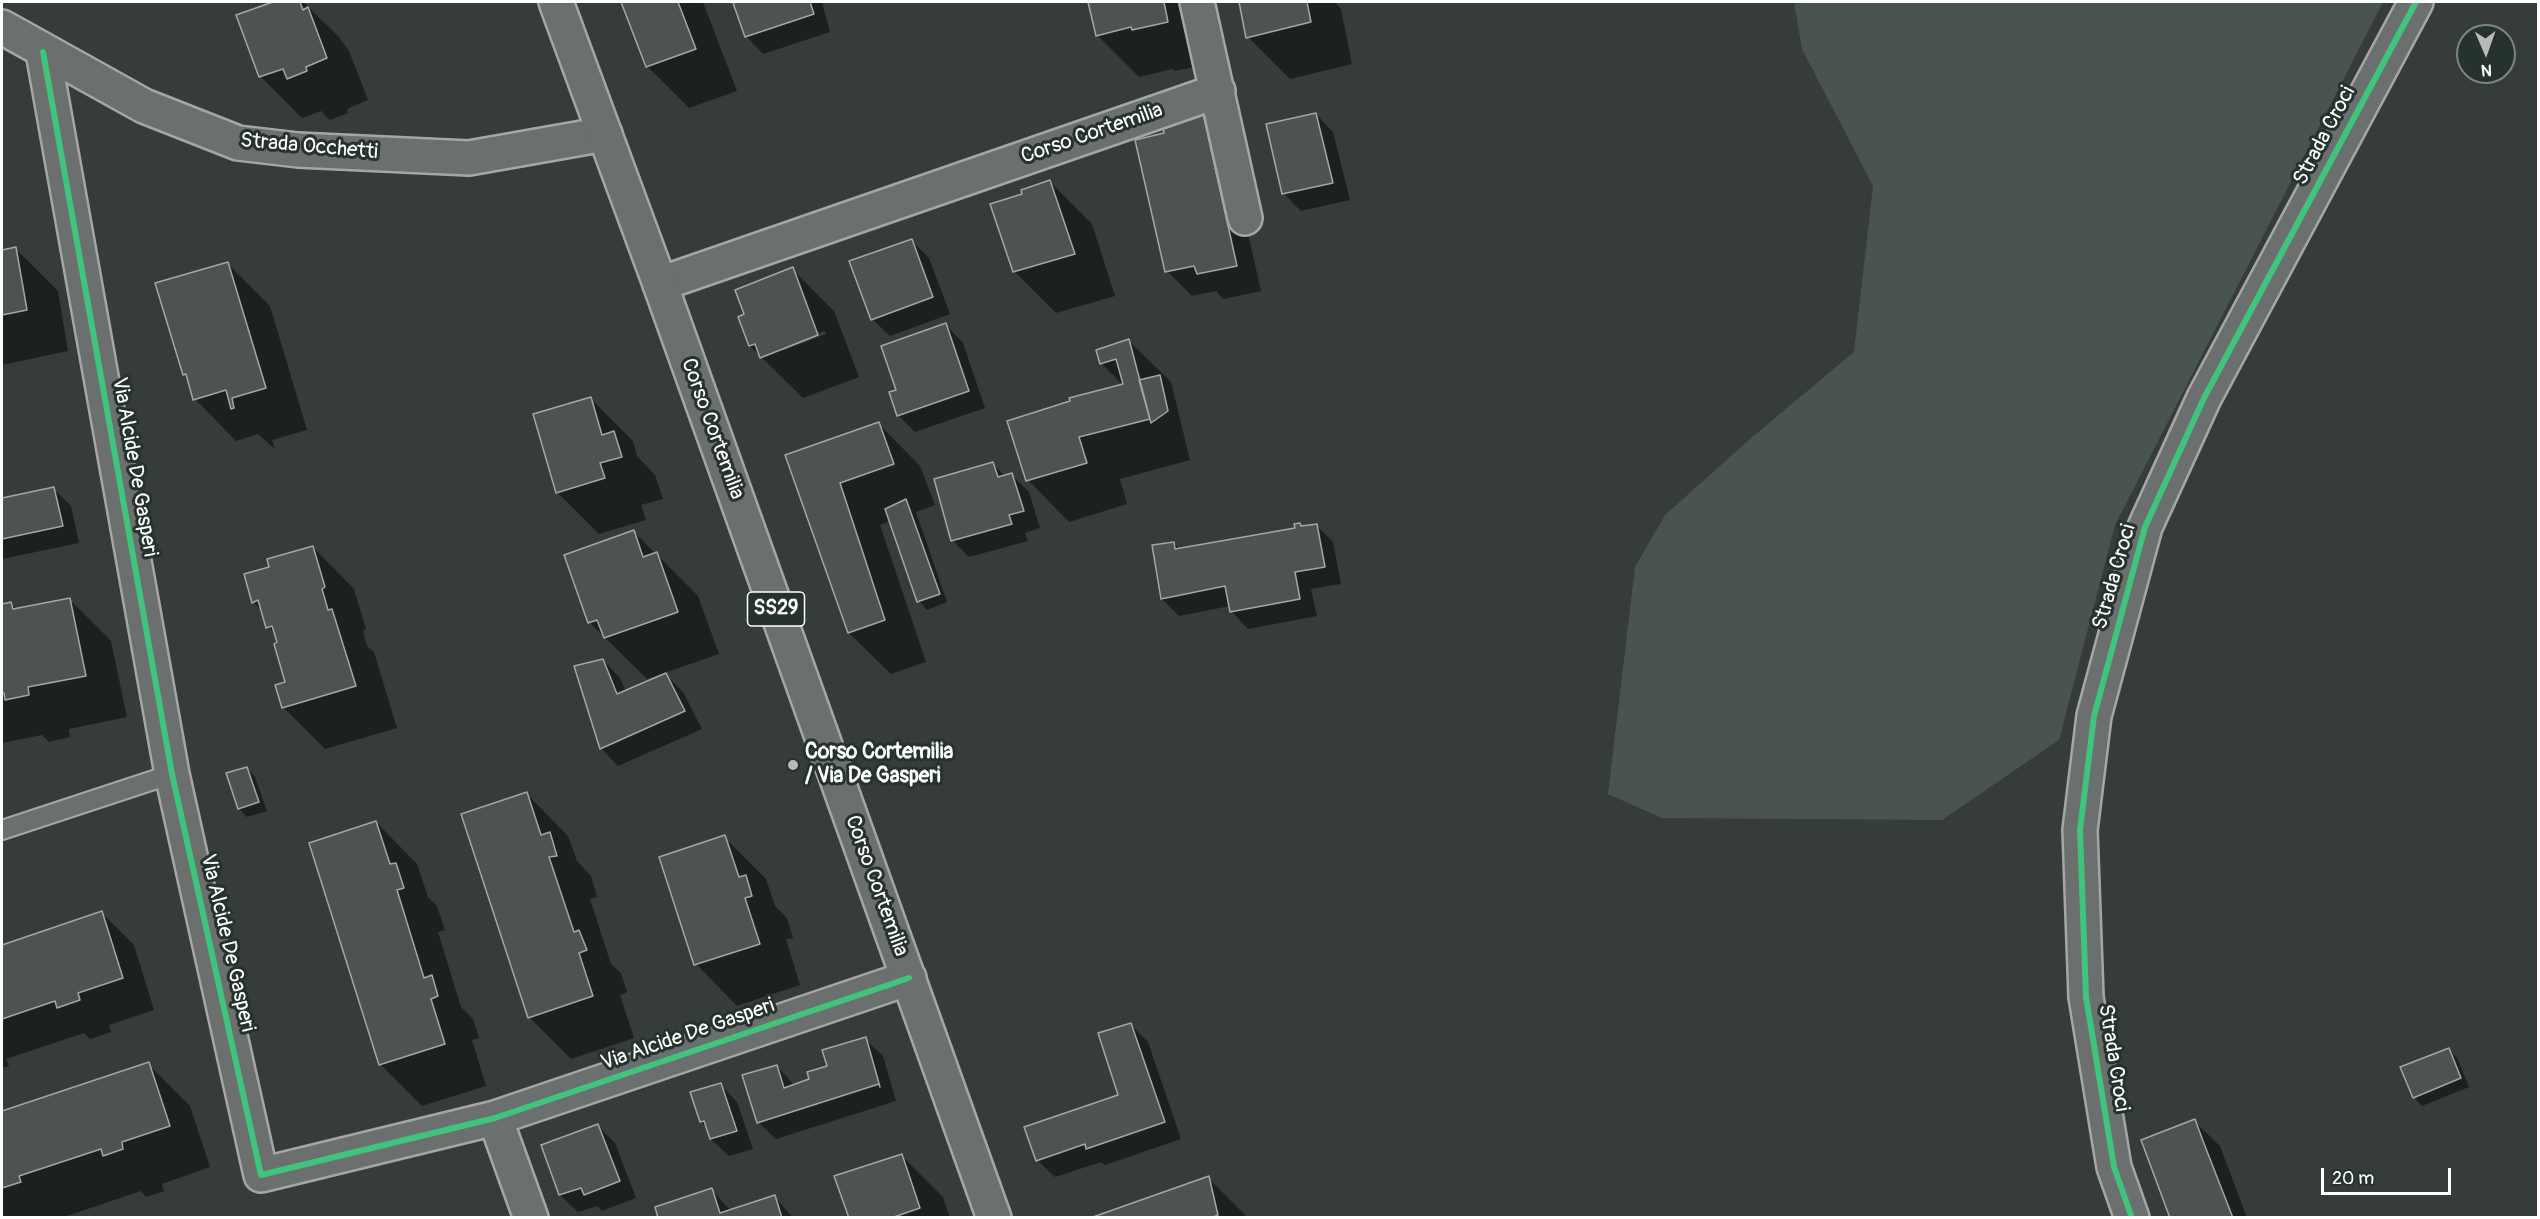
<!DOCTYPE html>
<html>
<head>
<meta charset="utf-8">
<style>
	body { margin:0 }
	#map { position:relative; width:2540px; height:1219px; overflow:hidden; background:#363c39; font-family:Pangolin,sans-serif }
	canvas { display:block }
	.frame { position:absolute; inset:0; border:3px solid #fff; pointer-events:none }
	.north { position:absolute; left:2456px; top:24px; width:60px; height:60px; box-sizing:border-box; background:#26332d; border:2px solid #7d8581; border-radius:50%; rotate:178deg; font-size:16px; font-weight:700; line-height:24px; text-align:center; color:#fff }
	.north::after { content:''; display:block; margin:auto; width:21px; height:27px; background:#b9bbba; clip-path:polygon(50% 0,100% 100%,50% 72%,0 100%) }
	.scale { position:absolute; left:2321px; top:1168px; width:130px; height:27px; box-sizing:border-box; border:3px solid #fff; border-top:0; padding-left:8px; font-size:18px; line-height:21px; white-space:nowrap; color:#fff; -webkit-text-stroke:4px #26332d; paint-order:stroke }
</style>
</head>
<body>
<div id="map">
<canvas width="2540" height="1219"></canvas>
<div class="frame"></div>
<div class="north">N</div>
<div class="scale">20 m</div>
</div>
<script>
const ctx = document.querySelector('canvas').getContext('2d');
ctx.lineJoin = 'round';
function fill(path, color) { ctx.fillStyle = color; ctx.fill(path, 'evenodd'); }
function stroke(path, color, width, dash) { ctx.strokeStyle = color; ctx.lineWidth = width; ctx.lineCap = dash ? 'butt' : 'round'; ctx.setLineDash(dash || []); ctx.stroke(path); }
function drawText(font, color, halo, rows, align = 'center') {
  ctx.font = font + ' Pangolin,sans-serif'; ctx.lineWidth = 6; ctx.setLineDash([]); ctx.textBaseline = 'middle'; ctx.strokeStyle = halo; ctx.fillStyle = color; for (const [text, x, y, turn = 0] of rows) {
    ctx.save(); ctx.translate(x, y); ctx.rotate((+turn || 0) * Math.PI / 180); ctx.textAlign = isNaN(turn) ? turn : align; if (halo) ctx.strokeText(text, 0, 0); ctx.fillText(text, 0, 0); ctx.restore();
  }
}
fill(new Path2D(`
	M1794 2H2383L2115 525 2059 740 1942 820 1662 818 1608 794 1635 567 1665 515 1750 439 1854 352 1873 186 1802 49Z`), '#4a544f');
fill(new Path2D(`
	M277 2H303L338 36 349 51 368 100 347 109 348 113 330 120 321 111 302 118 260 76 238 16Z
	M623 2H703L737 91 689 108 648 67Z
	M742 2H822L830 32 763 54 746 36 735 4Z
	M1090 2H1192L1209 64 1175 71 1173 69 1139 77 1097 35Z
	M1240 2H1335L1341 9 1352 64 1290 79 1248 37Z
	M1316 114 1333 132 1350 200 1301 211 1284 194 1268 125Z
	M1202 115 1227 140 1261 291 1223 299 1216 291 1192 296 1167 271 1166 134Z
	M1050 182 1092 224 1115 296 1056 313 1014 271Z
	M911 240 929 258 950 314 890 336 872 319Z
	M16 249 58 291 68 351 2 365V251Z
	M228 264 270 306 307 430 272 440 275 449 258 434 236 441 195 399 189 379 184 374Z
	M792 269 834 311 859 377 803 398 750 346 746 315ZM825 331 826 334 782 351V347Z
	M946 325 963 343 985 408 915 432 898 415V391Z
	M1129 341 1171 382 1190 460 1120 479 1127 504 1069 522 1028 480 1123 385 1101 363Z
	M591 399 633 441 637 456 655 475 663 499 641 505 646 520 599 534 557 492Z
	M879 424 920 466 935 505 916 512 947 602 927 610 919 601 890 521 880 525 926 662 891 674 849 633 787 456Z
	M993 464 1006 477 1012 475 1029 492 1040 528 1025 533 1028 541 969 557 952 540Z
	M54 489 71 506 79 543 2 559V500Z
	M1299 524 1303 527 1316 525 1333 542 1341 584 1311 589 1317 616 1248 629 1231 611 1230 606 1179 616 1162 599 1174 543 1180 550 1296 529Z
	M634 532 698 596 719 654 647 679 589 622Z
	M313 547 354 589 366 629 363 631 367 646 374 652 397 728 325 749 283 707 287 683 279 643 277 636 268 627 263 612 253 602 271 568Z
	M69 599 111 641 127 717 69 729 70 737 49 742 42 735 2 743V605L11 603 17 610Z
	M603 660 620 678 626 692 666 675 683 692 702 729 618 766 601 748Z
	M247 768 255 777 267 811 247 817 239 808Z
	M527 794 568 836 577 861 591 876 597 897 590 899 611 964 621 973 627 992 620 995 634 1038 571 1059 529 1017Z
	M376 822 417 864 428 897 437 906 445 930 438 932 461 1007 473 1019 479 1038 472 1040 486 1086 422 1106 380 1064Z
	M724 837 766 879 775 906 787 918 793 938 786 939 800 985 737 1006 696 964Z
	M102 913 134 945 154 1010 109 1025 111 1032 90 1039 84 1033 6 1059 9 1066 2 1068V947Z
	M1130 1024 1148 1042 1181 1139 1105 1165 1101 1162 1055 1177 1037 1160 1120 1096Z
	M865 1039 883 1056 896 1101 776 1139 758 1122 777 1066 795 1086 811 1080Z
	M2448 1049 2457 1058 2469 1087 2422 1106 2414 1097Z
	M148 1064 190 1106 210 1167 162 1184 164 1191 146 1197 141 1191 61 1218H2V1113Z
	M720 1084 737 1102 753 1149 729 1156 711 1139 708 1129 701 1122Z
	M2194 1121 2220 1146 2247 1218H2172Z
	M598 1126 615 1143 636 1198 602 1211 597 1206 578 1212 560 1195 543 1146Z
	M901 1155 943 1197 950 1218H851Z
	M1208 1178 1248 1218H1095Z
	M712 1190 731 1211 775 1197 793 1218H660Z`), '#0007');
const building = new Path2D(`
	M273 2H300L303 10 308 7 327 58 306 67 307 71 287 79 283 69 259 77 236 15Z
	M621 2H678L696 49 646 67Z
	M737 2H810L814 14 745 37 733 3Z
	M1088 2H1164L1168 22 1132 30 1131 27 1096 36Z
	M1239 2H1307L1311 22 1246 38Z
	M1203 113 1237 266 1197 274 1194 266 1165 272 1135 140 1164 133 1162 123Z
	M1316 113 1333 183 1282 194 1266 124Z
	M1050 180 1075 254 1013 272 990 204 1022 194 1021 190Z
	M912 239 933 297 871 320 849 261Z
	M16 247 27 310 2 315V250Z
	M228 262 266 388 232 398 234 408 231 409 226 390 193 400 186 374 183 375 155 283Z
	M793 267 818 335 760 358 755 344 749 346 738 317 744 314 735 290Z
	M946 323 969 391 897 416 889 392 896 390 881 346Z
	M1129 339 1150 419 1079 437 1087 463 1026 481 1007 421 1070 401 1069 398 1123 384 1116 359 1100 364 1096 350Z
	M1160 375 1168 411 1151 423 1139 380Z
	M591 397 602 435 614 431 622 457 600 463 605 478 556 493 533 414Z
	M879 422 894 464 840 483 885 620 848 633 785 455Z
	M993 462 998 477 1012 473 1024 511 1009 515 1012 524 951 541 934 479Z
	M54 487 63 526 2 539V498Z
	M906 499 940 594 917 602 885 509Z
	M1300 523 1301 526 1317 524 1325 567 1295 572 1300 599 1230 612 1225 586 1161 599 1152 545 1174 542 1175 549 1295 528 1294 524Z
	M634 530 643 557 657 552 678 612 604 638 597 620 588 623 564 555Z
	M313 546 325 587 322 589 328 610 332 609 356 686 282 708 275 685 285 682 274 644 277 642 272 626 266 628 258 600 252 603 244 574 269 567 267 559Z
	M70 598 86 676 28 687 29 695 5 700 4 693H2V604L11 602 13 609Z
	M603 659 617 694 666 673 685 711 600 749 574 666Z
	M247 767 259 802 238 809 226 773Z
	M527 792 541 835 550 832 557 856 549 857 574 932 579 930 587 950 579 953 593 996 528 1018 461 814Z
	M376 821 390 864 396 863 404 888 397 890 424 978 432 975 438 996 431 999 445 1044 379 1065 309 843Z
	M725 835 739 877 746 875 752 896 745 898 760 944 694 965 659 857Z
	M102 911 123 978 78 993 80 1000 57 1008 55 1001 2 1019V945Z
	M1131 1023 1165 1122 1086 1149 1085 1144 1036 1161 1024 1127 1118 1095 1098 1033Z
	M866 1037 880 1087 879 1084 757 1123 742 1075 777 1065 784 1088 809 1079 807 1072 827 1066 822 1050Z
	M2449 1048 2461 1078 2413 1098 2400 1067Z
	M149 1062 170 1126 122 1142 123 1149 103 1156 101 1149 19 1176 21 1182 2 1188V1111Z
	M721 1083 737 1131 710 1139 704 1121 700 1122 690 1092Z
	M2195 1119 2203 1141 2233 1218H2170L2141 1140Z
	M598 1124 620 1181 584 1195 581 1188 559 1195 541 1145Z
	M902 1154 920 1208 891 1218H849L834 1176Z
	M1209 1176 1218 1215 1211 1218H1090Z
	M712 1188 720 1213 775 1195 782 1218H658L655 1207Z`);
fill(building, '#4e5351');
stroke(building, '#a5a7a6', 1.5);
const service = new Path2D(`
	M2 830 172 774`);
const minor = new Path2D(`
	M1197 2 1245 218
	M2 27 144 106 238 143 298 150 469 158 605 134
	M43 52 172 774 261 1175 495 1118 909 978
	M660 284 1218 91
	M495 1118 531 1218
	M2132 1218 2114 1167 2086 997 2080 830 2094 716 2145 527 2204 398 2416 2`);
const primary = new Path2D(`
	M556 2 660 284 994 1218`);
stroke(service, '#a5a7a6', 22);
stroke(minor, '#a5a7a6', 38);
stroke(primary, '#a5a7a6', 38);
stroke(service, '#6b6f6d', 18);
stroke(minor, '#6b6f6d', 33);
stroke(primary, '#6b6f6d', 33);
stroke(new Path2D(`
	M43 52 172 774 261 1175 495 1118 909 978
	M2132 1218 2114 1167 2086 997 2080 830 2094 716 2145 527 2204 398 2416 2`), '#40c37c', 6);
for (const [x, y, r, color] of [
	[793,765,6,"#b9bbba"]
]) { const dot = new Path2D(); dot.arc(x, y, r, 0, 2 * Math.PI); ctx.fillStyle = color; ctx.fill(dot); stroke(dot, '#26332d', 2); }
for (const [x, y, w] of [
	[776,609,57]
]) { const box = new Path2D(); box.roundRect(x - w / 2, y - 17, w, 34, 4.5); ctx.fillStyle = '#26332d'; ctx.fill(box); stroke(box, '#fff', 1.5); }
drawText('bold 20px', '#fff', null, [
	["SS29",776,609]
]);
drawText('21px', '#fff', '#26332d', [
	["Corso Cortemilia",1092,134,-19],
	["Strada Croci",2325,136,-62],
	["Strada Occhetti",309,147,5],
	["Corso Cortemilia",712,429,70],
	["Via Alcide De Gasperi",134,467,80],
	["Strada Croci",2115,577,-74],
	["Corso Cortemilia",876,886,70],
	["Via Alcide De Gasperi",227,943,77],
	["Via Alcide De Gasperi",688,1035,-19],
	["Strada Croci",2113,1058,81]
]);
drawText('bold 21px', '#fff', '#26332d', [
	["Corso Cortemilia",805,753],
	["/ Via De Gasperi",805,777]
], 'left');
</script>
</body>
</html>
